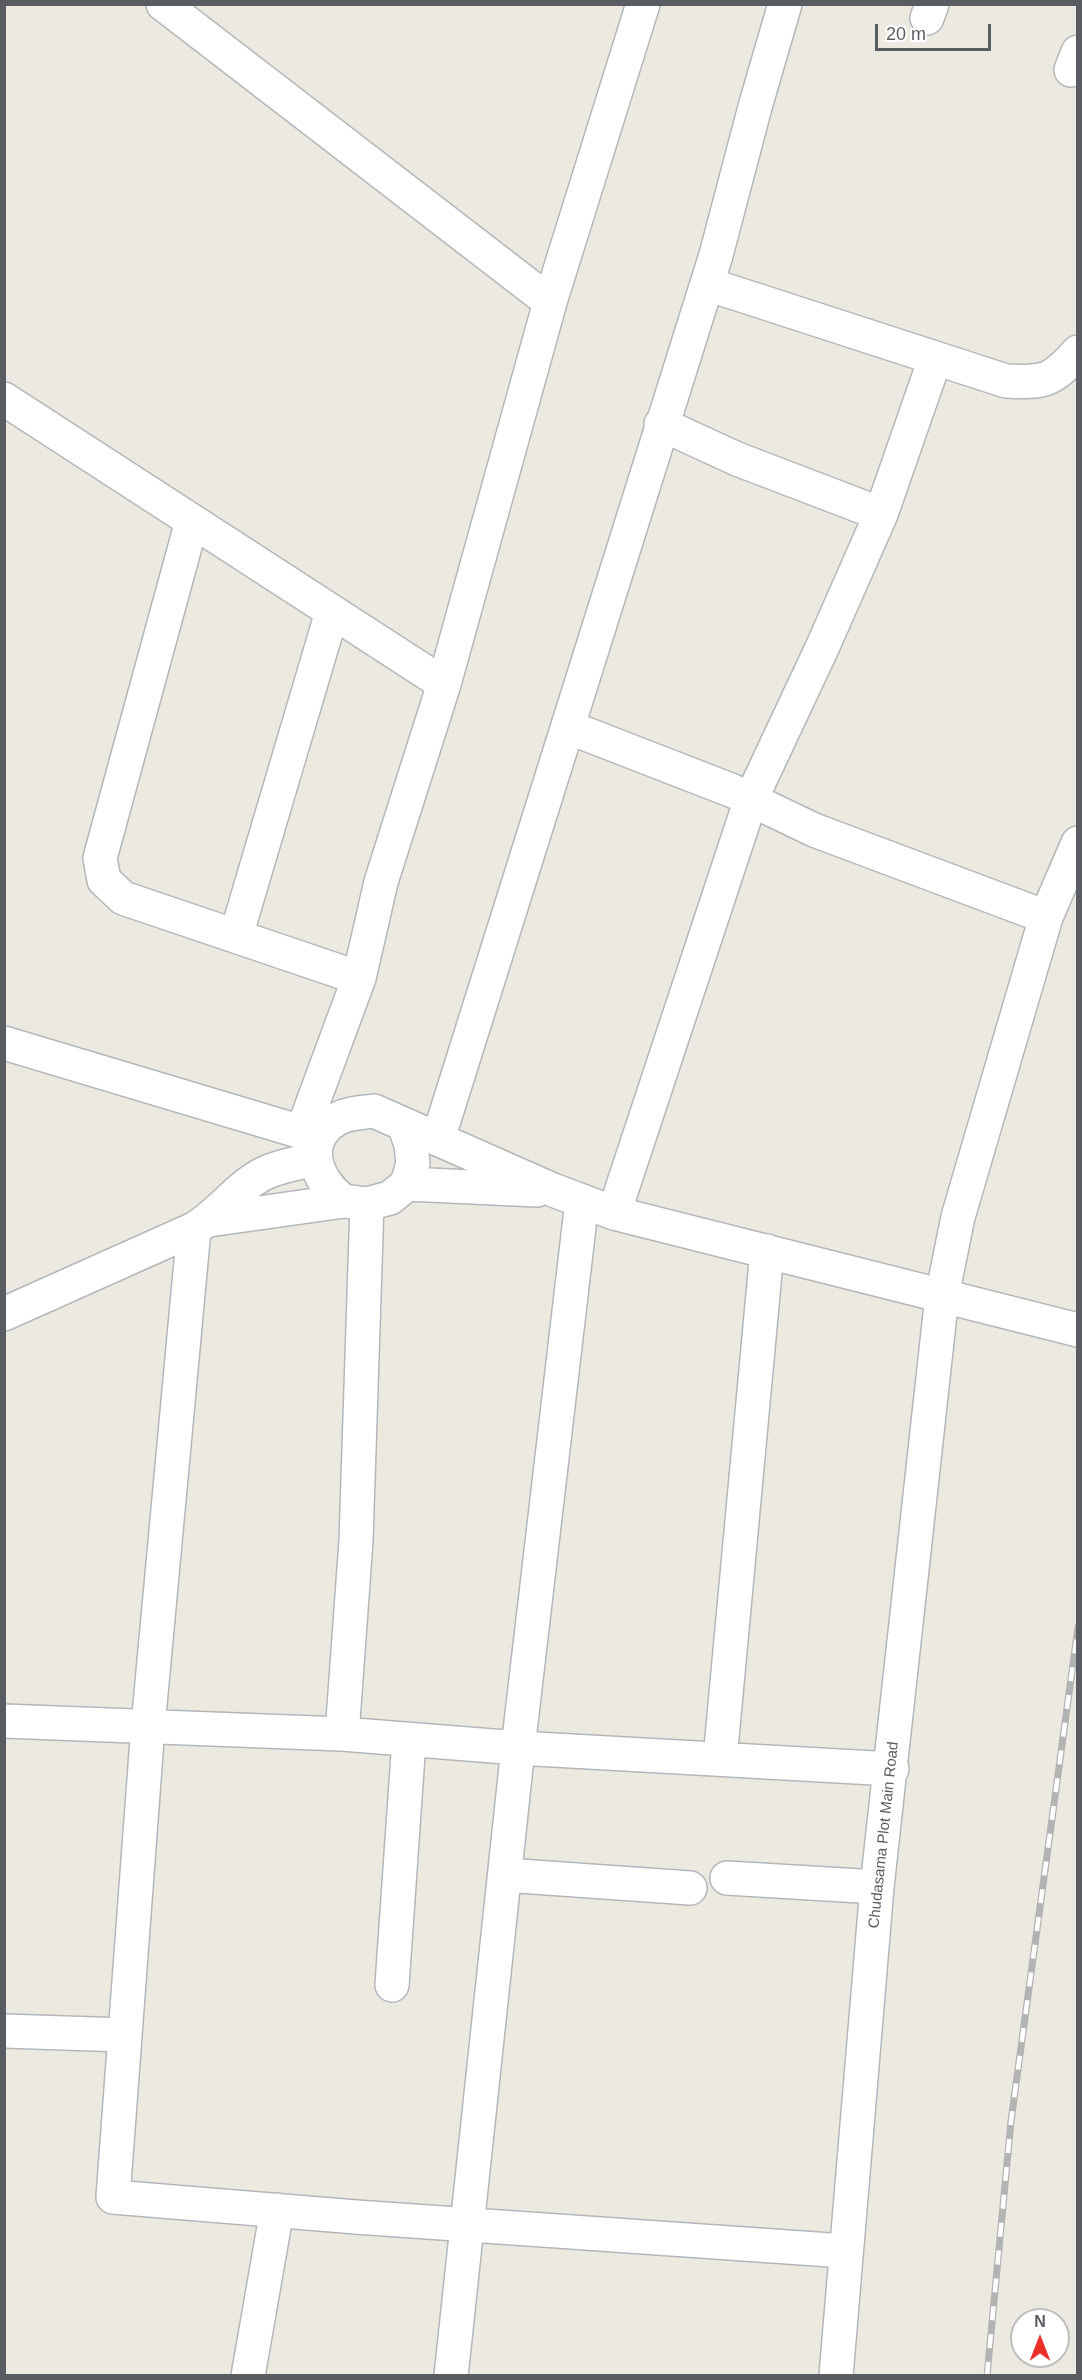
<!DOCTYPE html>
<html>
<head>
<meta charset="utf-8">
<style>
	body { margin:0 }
	#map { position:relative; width:1082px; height:2380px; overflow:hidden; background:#ece9e0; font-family:Helvetica,sans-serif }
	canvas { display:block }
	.frame { position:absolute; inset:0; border:6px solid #595d61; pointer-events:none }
	.north { position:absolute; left:1010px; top:2308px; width:60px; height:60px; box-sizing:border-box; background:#fff; border:2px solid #bdbec0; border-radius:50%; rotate:0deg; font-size:16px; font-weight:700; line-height:24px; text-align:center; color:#595d61 }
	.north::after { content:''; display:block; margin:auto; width:21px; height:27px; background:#ea3028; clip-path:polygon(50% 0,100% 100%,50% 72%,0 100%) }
	.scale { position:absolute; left:875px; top:24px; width:116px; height:27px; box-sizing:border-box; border:3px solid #595d61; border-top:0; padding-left:8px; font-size:18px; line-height:21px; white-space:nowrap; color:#595d61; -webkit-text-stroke:4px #fff; paint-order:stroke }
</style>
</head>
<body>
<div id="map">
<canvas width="1082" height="2380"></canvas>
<div class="frame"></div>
<div class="north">N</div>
<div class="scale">20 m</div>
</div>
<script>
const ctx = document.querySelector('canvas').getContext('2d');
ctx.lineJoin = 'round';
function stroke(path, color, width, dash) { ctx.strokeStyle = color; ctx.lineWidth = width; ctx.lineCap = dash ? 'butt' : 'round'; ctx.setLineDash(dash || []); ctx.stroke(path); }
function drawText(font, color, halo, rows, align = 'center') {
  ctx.font = font + ' Helvetica,sans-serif'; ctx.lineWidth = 4.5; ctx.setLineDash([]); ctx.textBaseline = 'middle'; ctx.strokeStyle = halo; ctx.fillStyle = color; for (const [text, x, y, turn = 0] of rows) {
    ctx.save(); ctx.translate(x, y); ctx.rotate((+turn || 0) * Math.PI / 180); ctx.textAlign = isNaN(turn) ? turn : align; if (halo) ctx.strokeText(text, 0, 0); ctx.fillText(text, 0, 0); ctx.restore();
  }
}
const minor = new Path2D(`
	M163 4 550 302
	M927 18 932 4
	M1071 70 1078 52
	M707 284 1006 381C1045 383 1052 381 1078 352
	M4 399 444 684
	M661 424 737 459 881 514
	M192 521 100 858 104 880 123 898 359 978
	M568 727 733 791 814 830 1046 917
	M236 936 332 612
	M4 1043 318 1137
	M302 1132 359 978 381 882 444 684 550 302 643 4
	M438 1139 716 255 755 107 785 4
	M407 1184 537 1190
	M344 1201C316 1182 300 1140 337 1119 348 1113 361 1113 374 1111L553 1190 614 1213 1078 1330
	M614 1213 751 799 822 648 881 514 935 359
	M209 1220 344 1201 367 1204 390 1198 407 1184 413 1163 411 1145 405 1127
	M194 1229 148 1726 113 2197 356 2217 845 2251
	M4 1314 194 1229C220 1214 238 1186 265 1173 280 1166 299 1163 315 1159
	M4 1721 342 1734 518 1748 892 1769
	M342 1734 356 1541 367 1204
	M720 1759 767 1251
	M505 1875 690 1888
	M727 1878 877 1887
	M392 1985 409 1740
	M4 2031 125 2035
	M248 2376 277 2210
	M451 2376 518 1748 582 1201
	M836 2376 877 1887 942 1296 958 1217 1046 917 1078 843`);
stroke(minor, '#b3b7bb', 36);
stroke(minor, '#fff', 33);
const rail = new Path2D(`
	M987 2376 1011 2121 1078 1627`);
stroke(rail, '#b2b3b3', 7);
stroke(rail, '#fff', 4.5, [14]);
drawText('15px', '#595d61', '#fff', [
	["Chudasama Plot Main Road",884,1835,-84]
]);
</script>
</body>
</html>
